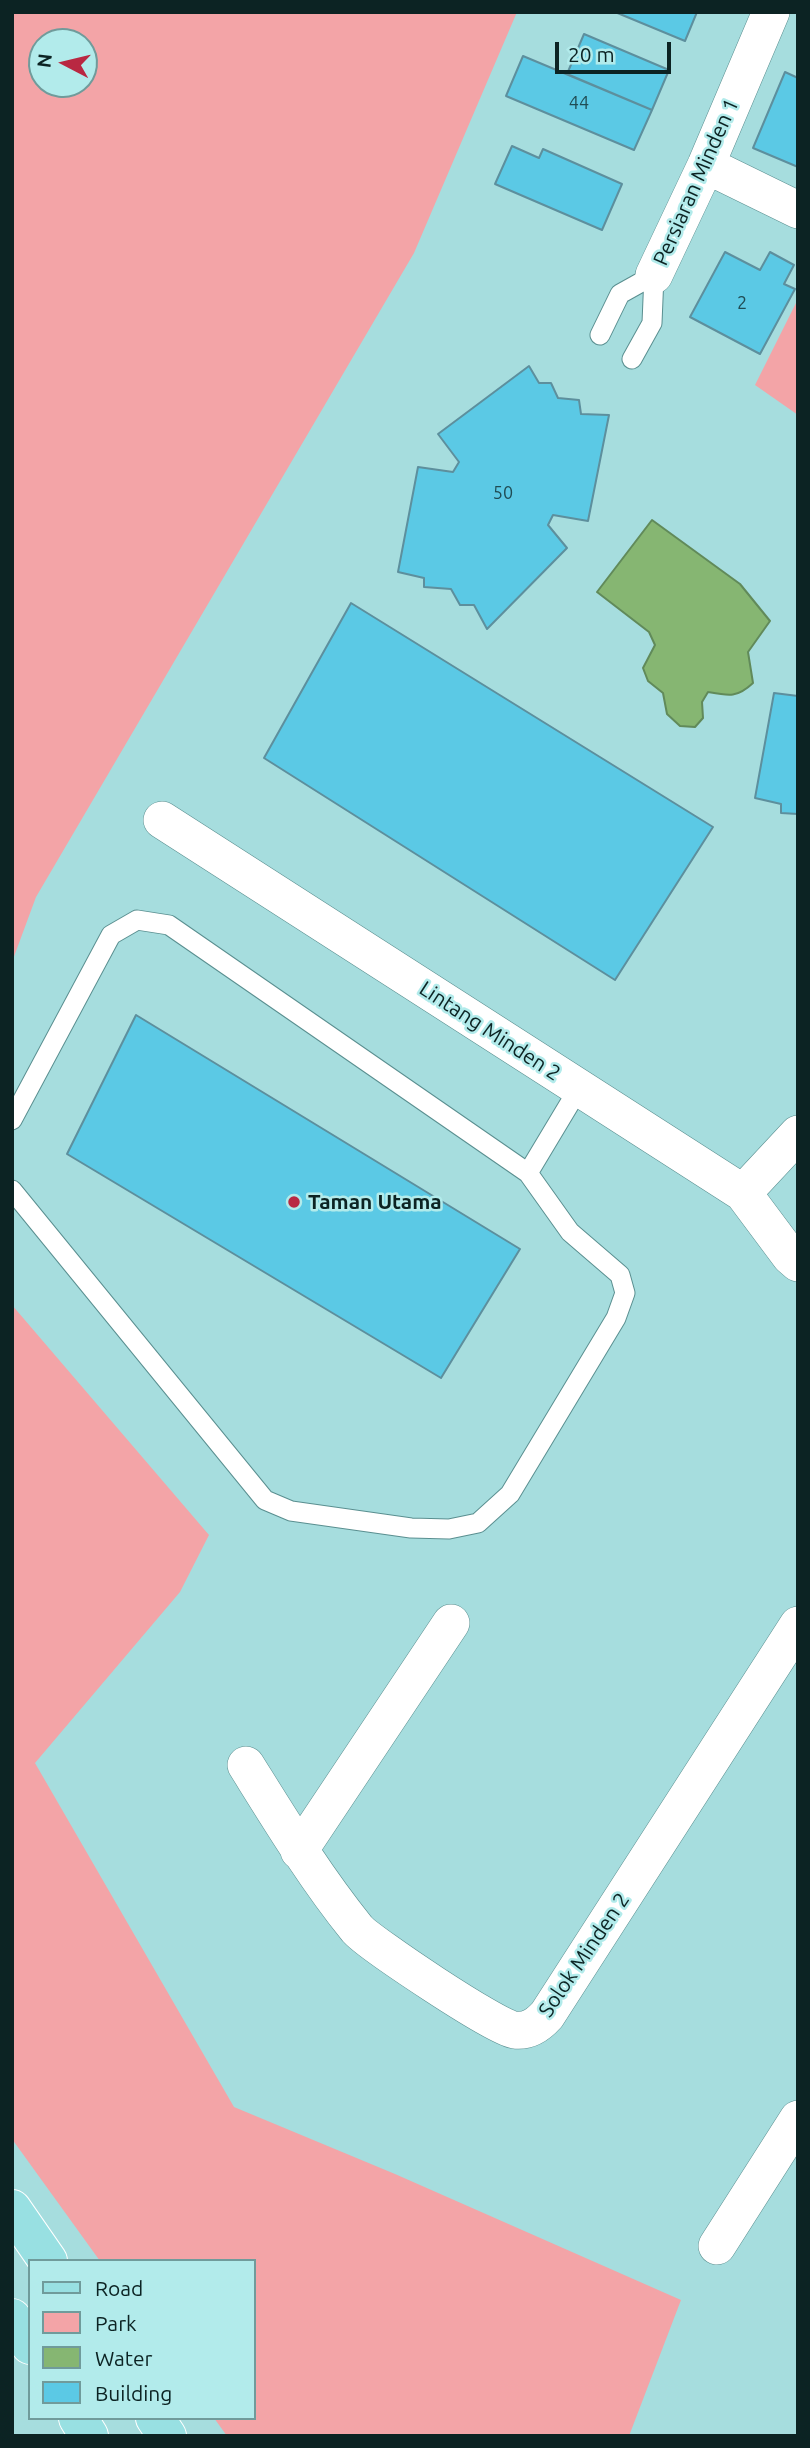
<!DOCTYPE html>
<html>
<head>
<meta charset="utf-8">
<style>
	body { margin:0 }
	#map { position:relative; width:810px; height:2448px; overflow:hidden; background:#a6ddde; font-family:Ubuntu,sans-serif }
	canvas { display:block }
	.frame { position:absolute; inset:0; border:14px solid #0c2323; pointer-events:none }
	.legend { position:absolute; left:28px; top:2259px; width:228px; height:161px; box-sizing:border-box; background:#b2ebeb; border:2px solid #709b9b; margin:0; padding:9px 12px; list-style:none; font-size:21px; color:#0c2323 }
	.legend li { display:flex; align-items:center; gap:14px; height:35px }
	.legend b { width:35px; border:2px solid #709b9b }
	.north { position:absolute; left:28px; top:28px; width:70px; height:70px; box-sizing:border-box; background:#b2ebeb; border:2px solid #709b9b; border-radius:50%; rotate:277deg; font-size:19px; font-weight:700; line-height:28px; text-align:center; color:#0c2323 }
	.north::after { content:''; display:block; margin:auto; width:24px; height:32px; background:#b92842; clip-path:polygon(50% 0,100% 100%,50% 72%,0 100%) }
	.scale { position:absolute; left:555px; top:42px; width:116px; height:32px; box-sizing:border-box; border:4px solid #0c2323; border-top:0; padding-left:9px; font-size:21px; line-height:24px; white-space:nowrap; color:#0c2323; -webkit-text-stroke:5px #b2ebeb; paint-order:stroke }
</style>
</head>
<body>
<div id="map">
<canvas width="810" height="2448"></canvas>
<div class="frame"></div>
<ul class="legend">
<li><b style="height:9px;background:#98e0e2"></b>Road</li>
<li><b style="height:19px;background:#f3a4a7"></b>Park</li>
<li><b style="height:19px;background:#86b672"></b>Water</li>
<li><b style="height:19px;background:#5bc9e5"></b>Building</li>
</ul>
<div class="north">N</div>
<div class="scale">20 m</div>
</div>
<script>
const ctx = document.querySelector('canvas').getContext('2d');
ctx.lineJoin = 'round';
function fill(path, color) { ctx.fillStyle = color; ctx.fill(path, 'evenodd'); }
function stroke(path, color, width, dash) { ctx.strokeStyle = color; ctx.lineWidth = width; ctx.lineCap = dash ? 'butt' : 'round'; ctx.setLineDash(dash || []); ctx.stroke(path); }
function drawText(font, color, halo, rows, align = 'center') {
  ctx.font = font + ' Ubuntu,sans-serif'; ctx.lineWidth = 5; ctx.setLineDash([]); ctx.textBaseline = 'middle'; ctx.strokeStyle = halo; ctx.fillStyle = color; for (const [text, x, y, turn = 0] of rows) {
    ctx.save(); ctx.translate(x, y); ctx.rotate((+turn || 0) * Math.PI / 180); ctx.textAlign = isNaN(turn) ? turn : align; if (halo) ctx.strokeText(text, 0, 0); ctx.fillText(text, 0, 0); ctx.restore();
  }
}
fill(new Path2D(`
	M12 12H517L414 253 36 897 12 962ZM42 42H84V84H42Z
	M798 299V415L755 385Z
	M12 1305 209 1535 180 1592 35 1763 234 2107 395 2174 681 2300 629 2436H227L214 2418H254V2261H100L12 2139Z`), '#f3a4a7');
const water = new Path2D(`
	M652 520 740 584 770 621 748 652 753 683C737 698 729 696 708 692L702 702 703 718 695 727 680 726 667 714 663 693 648 681 643 668 655 645 649 632 597 592Z`);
fill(water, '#86b672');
stroke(water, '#618a5a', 2);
const building = new Path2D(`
	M615 12H697L685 41Z
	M584 34 669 70 652 110 567 74Z
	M523 56 652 110 634 150 506 96Z
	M785 72 798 78V167L753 148Z
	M512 146 539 158 543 149 622 184 602 230 495 184Z
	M725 252 760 270 770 252 794 265 784 284 795 289 760 354 690 317Z
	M529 366 539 383H551L558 398 579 400 581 414 609 415 588 521 553 515 548 525 567 548 487 629 474 605H460L451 589 424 587V578L398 572 418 467 453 472 459 462 438 434Z
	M351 603 713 827 615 980 264 758Z
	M774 693 798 696V814L781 813V804L755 798Z
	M136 1015 520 1249 441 1378 67 1154Z`);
fill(building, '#5bc9e5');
stroke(building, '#5d8f9d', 2);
const lane = new Path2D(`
	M600 335 620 294 654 275
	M632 359 652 323 654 275
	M12 1120 111 935 137 920 169 925 528 1173 570 1232 620 1275 625 1293 616 1318 510 1494 478 1523 449 1529 411 1528 291 1511 265 1500 12 1190
	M528 1173 579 1088`);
const street = new Path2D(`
	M706 165 798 210
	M654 275 706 165 771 12
	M162 820 743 1193 790 1256 798 1263
	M743 1193 798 1134
	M246 1765C281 1821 315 1877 357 1929 369 1943 498 2029 514 2030 528 2032 538 2025 547 2015L798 1625
	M299 1851 451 1623
	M717 2246 798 2119`);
const primary = new Path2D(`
	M12 2209 48 2261
	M12 2318 30 2345
	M78 2418 89 2436
	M155 2418 167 2436`);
stroke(lane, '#5a8f90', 21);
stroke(street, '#5a8f90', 38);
stroke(primary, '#fff', 40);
stroke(lane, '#fff', 19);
stroke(street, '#fff', 37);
stroke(primary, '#98e0e2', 38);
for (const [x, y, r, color] of [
	[294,1202,7,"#b92842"]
]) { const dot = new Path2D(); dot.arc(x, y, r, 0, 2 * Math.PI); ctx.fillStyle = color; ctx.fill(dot); stroke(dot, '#b2ebeb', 2.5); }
drawText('18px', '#204c54', null, [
	["44",579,103],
	["2",742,303],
	["50",503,493]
]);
drawText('21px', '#0c2323', '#b2ebeb', [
	["Persiaran Minden 1",696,182,-66],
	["Lintang Minden 2",490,1031,33],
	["Solok Minden 2",584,1955,-56]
]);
drawText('bold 21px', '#0c2323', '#b2ebeb', [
	["Taman Utama",308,1202]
], 'left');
</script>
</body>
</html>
